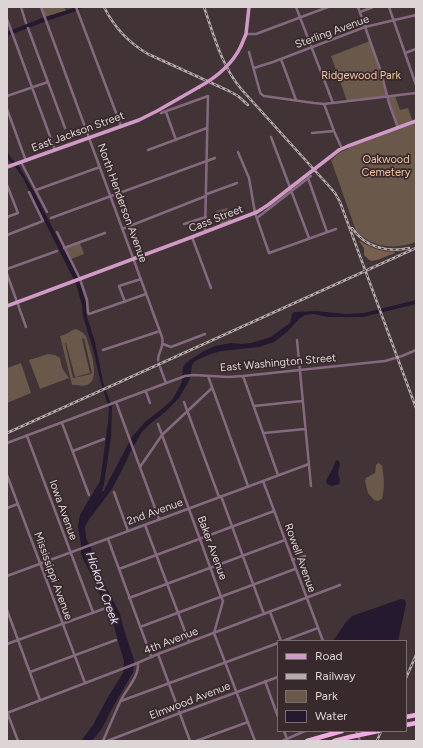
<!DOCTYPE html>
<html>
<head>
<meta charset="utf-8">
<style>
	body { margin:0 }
	#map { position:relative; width:423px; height:748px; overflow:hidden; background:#413336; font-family:Figtree,sans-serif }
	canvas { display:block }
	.frame { position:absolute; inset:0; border:8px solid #ddd4d6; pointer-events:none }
	.legend { position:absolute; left:277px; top:640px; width:130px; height:92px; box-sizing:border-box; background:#37292c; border:1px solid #796d70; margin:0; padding:5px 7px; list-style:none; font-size:12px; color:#ddd4d6 }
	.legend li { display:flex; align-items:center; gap:8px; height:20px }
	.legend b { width:20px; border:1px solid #796d70 }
</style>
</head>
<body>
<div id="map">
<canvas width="423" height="748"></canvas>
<div class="frame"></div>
<ul class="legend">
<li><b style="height:5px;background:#d19ac6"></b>Road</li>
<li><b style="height:5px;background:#b6acae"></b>Railway</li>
<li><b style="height:11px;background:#6a584b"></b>Park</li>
<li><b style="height:11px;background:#24192f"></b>Water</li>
</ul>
</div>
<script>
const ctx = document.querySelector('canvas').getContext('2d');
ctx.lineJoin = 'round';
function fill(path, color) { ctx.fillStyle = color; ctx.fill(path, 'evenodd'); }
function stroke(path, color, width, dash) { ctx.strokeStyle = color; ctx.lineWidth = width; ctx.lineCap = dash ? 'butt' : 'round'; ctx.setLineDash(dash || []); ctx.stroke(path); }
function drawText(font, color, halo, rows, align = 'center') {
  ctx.font = font + ' Figtree,sans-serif'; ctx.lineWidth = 3.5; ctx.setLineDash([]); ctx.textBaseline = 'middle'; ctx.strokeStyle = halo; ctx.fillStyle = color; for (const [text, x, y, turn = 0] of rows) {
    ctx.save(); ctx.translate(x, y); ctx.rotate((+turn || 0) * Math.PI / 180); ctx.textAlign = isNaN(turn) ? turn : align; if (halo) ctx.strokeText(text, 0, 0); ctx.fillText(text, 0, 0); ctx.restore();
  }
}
fill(new Path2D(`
	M41 7H64L66 11 45 17Z
	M370 41 387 97 347 101 331 56Z
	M395 96 400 110 408 108 413 122 398 127 388 97Z
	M416 123V242C394 250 373 248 356 231L331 160 339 153 351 147Z
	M227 208 232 222 221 226 216 211Z
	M80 243 84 254 71 259 65 248Z
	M76 329 82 332 86 336C89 348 102 379 87 385 82 387 77 384 72 385L60 336C66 335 70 331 76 329ZM84 338 92 373 91 374 73 378 65 343H66L75 377 90 373 82 339Z
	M48 354 55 355 60 358 62 368 69 378 40 389 29 360Z
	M21 363 31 393 7 403V368Z
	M378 463 382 465C384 477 385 487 382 499L378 501 374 500 368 493 365 481 366 478 375 473 376 465Z`), '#6a584b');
fill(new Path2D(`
	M359 241H360C368 246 376 250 385 251 389 252 392 251 395 252V253L377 260 371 261 368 259 364 255V248Z`), '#79604e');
fill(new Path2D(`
	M77 7H84L76 11 44 22 7 36V32L42 18Z
	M7 151 11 158 19 166 34 192 78 277 86 303 87 317 95 342 103 382 112 407 111 437 104 484 102 491H104L105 488 132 437 145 422 163 408 172 400 180 386 182 381 183 367 187 362 204 351 215 346 231 343 242 344 251 343 271 337 290 323 291 319 292 314 294 312 316 311 346 314 364 313 416 300V304L363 317H328L314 314 305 315 299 319 287 332 274 342 259 347 221 351 211 354 197 360 194 362 192 365 190 379 179 398 164 413 151 423 142 432 130 452 127 460 112 489 88 521 85 527 86 538 91 548 95 564 99 573 120 614 124 630 133 657 134 661 133 672 109 714C105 724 99 734 91 741H81L93 725 108 697 123 673 124 661 122 654 117 638 114 625 97 588 92 576 83 559 81 553V544L78 526 80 515 100 481 108 423 109 408 101 383 93 349 83 316 82 305 76 284 23 178 16 168 8 159Z
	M336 460 339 461C341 465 338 469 338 474 339 478 341 479 339 484L332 486 327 484 326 481 333 468Z
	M401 599 405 600 406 604 398 641H333L346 622 352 616Z`), '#24192f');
stroke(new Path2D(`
	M158 360 160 367`), '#584b4e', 2.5, [2.5, 1]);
stroke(new Path2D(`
	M21 7 26 23
	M41 7 162 337C165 348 158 350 158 360
	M76 7 121 126
	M296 7 333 103
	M358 7 381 72 389 103 398 128
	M389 7 416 85
	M360 12 373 7
	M7 19 55 150
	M28 28 65 128
	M246 34H256L328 7
	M249 52 260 92 261 94 264 96 314 103 324 104 416 93
	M405 53 416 49
	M281 59 296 100
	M254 68 273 62 365 27 416 15
	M7 96 48 82
	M324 104 334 131 342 149
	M7 109 26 161
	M166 112 176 140
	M161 113 208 96 205 232
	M312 133 334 131
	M271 137 309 238
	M148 150 207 128
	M238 152 249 178 255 213 269 253 336 229
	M21 162 47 212
	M308 178 327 232
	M7 185 18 213 7 217
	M36 190 100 167
	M207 194 237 183
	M51 218 215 158
	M257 218 311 176
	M184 224 206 217
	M122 229 206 196
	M57 232 80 279 87 300 88 313 89 314 146 294
	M7 235 43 221 29 192
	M192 237 211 288
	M64 248 105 233
	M7 269 57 251
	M7 274 26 327
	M125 302 119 286 141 279
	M297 340 311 486
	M163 344 171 347 205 334
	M103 350 160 331
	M160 367 166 383
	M208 376 248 486
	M243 376 278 475
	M146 392 150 403
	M116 402 159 519
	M184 402 219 497
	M254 406 302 401
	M62 423 89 495
	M158 424 221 597 223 601 214 633 255 741
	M264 433 305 429
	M27 436 93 612
	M7 443 185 376 194 375 228 377 243 376 385 361 402 356 416 350
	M73 451 104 439
	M140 467 162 435 212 388
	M7 475 85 683
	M263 481 323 641
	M114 492 128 531
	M221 496 264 614
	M7 508 18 504
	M145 525 189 642
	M108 539 151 656
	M292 560 305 556
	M119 569 274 511
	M7 576 309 464
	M129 598 285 540
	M7 610 40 700
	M270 612 281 641
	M140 627 295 569
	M283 641 318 628
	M7 644 106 608
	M158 654 190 741
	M30 672 116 640
	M265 681 278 717
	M121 701 278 643
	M7 712 18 741
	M7 713 135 664 158 654 340 585
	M284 731 287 739
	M356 731 360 741
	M103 741C109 727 115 713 121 700 127 688 139 677 138 663
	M107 741 180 713 278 677
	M196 741 248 722
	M282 741 305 731`), '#856a7f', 2.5);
stroke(new Path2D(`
	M241 46 246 34 249 7
	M339 150 348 146 416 121
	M7 167 139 120 157 111 199 87
	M7 306 192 237 257 212`), '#d19ac6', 3.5);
stroke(new Path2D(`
	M406 717 416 715
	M406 725 416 723
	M307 741 342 731
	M334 741 350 737`), '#efade1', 4.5);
const rail = new Path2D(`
	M104 7C114 27 129 43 148 54L229 91 238 96 248 105
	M204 7C214 36 222 67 242 90L328 185 335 193 340 202 416 408
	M352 228C365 247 387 253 409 248
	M7 433 416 248
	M406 678 416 655
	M377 741 381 731`);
stroke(rail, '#b6acae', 2.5);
stroke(rail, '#37292c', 1, [3]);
stroke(new Path2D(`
	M199 87C217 77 232 65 241 46
	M257 212 268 205 339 150`), '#d19ac6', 3.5);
stroke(new Path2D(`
	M350 737 378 731`), '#efade1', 4.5);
drawText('11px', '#ddd4d6', '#37292c', [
	["Sterling Avenue",332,32,-20],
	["East Jackson Street",78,132,-20],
	["North Henderson Avenue",122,203,70],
	["Cass Street",216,219,-21],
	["East Washington Street",278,363,-5],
	["Iowa Avenue",63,510,70],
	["2nd Avenue",155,512,-20],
	["Baker Avenue",212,548,70],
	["Rowell Avenue",300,558,70],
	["Mississippi Avenue",53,576,70],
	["4th Avenue",171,641,-21],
	["Elmwood Avenue",190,701,-21]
]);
drawText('11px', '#f4c4a0', '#37292c', [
	["Ridgewood Park",361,76],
	["Oakwood",386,160],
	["Cemetery",386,173]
]);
drawText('italic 12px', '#ebddfc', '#37292c', [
	["Hickory Creek",102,588,70]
]);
</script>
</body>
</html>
